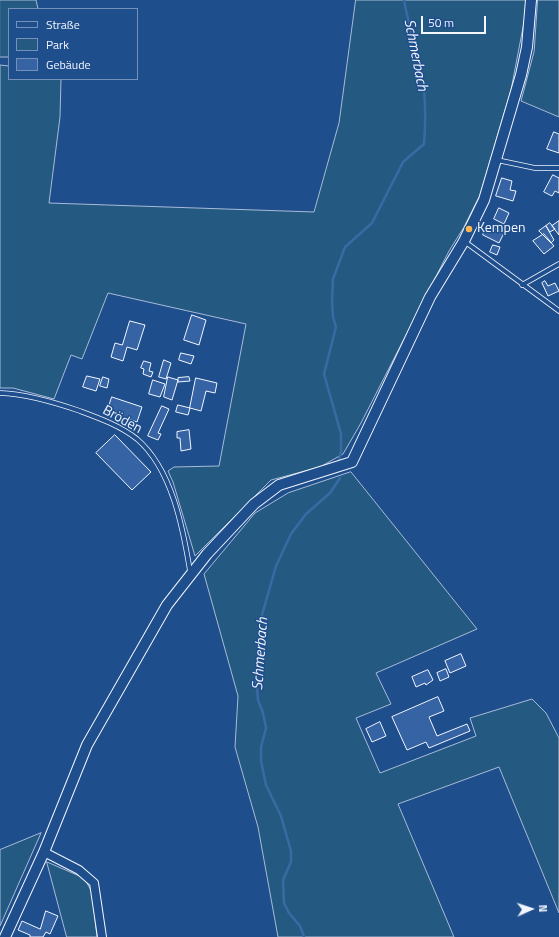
<!DOCTYPE html>
<html>
<head>
<meta charset="utf-8">
<style>
	body { margin:0 }
	#map { position:relative; width:559px; height:937px; overflow:hidden; background:#1f4e8c; font-family:"Titillium Web",sans-serif }
	canvas { display:block }
	.legend { position:absolute; left:8px; top:8px; width:130px; height:72px; box-sizing:border-box; background:#1f4e8c; border:1px solid #7391ba; margin:0; padding:5px 7px; list-style:none; font-size:12px; color:#f2f6ff }
	.legend li { display:flex; align-items:center; gap:8px; height:20px }
	.legend b { width:20px; border:1px solid #7391ba }
	.north { position:absolute; left:511px; top:889px; width:40px; height:40px; -webkit-text-stroke:3px #1f4e8c; paint-order:stroke; rotate:87deg; font-size:11px; font-weight:700; line-height:16px; text-align:center; color:#f2f6ff }
	.north::after { content:''; display:block; margin:auto; width:14px; height:18px; background:#f2f6ff; clip-path:polygon(50% 0,100% 100%,50% 72%,0 100%) }
	.scale { position:absolute; left:421px; top:16px; width:65px; height:18px; box-sizing:border-box; border:2px solid #f2f6ff; border-top:0; padding-left:5px; font-size:12px; line-height:14px; white-space:nowrap; color:#f2f6ff; -webkit-text-stroke:3px #1f4e8c; paint-order:stroke }
</style>
</head>
<body>
<div id="map">
<canvas width="559" height="937"></canvas>
<ul class="legend">
<li><b style="height:5px;background:#1f4e8c"></b>Straße</li>
<li><b style="height:11px;background:#245a82"></b>Park</li>
<li><b style="height:11px;background:#3563a3"></b>Gebäude</li>
</ul>
<div class="north">N</div>
<div class="scale">50 m</div>
</div>
<script>
const ctx = document.querySelector('canvas').getContext('2d');
ctx.lineJoin = 'round';
function fill(path, color) { ctx.fillStyle = color; ctx.fill(path, 'evenodd'); }
function stroke(path, color, width, dash) { ctx.strokeStyle = color; ctx.lineWidth = width; ctx.lineCap = dash ? 'butt' : 'round'; ctx.setLineDash(dash || []); ctx.stroke(path); }
function drawText(font, color, halo, rows, align = 'center') {
  ctx.font = font + ' "Titillium Web",sans-serif'; ctx.lineWidth = 3; ctx.setLineDash([]); ctx.textBaseline = 'middle'; ctx.strokeStyle = halo; ctx.fillStyle = color; for (const [text, x, y, turn = 0] of rows) {
    ctx.save(); ctx.translate(x, y); ctx.rotate((+turn || 0) * Math.PI / 180); ctx.textAlign = isNaN(turn) ? turn : align; if (halo) ctx.strokeText(text, 0, 0); ctx.fillText(text, 0, 0); ctx.restore();
  }
}
const green = new Path2D(`
	M0 0H36L38 9H9V57H0Z
	M356 0H526L525 17 511 90 480 195 464 227 449 251 361 423 343 454 320 467 271 480 195 556 173 482 168 471 174 467 219 466 246 324 108 293 82 359 71 355 54 399 13 388H0V65L9 66V79H61L60 117 49 203 314 212 339 123Z
	M538 0H559V117L521 101 534 52Z
	M351 472 477 629 376 673 391 704 356 718 380 773 476 736 470 718 532 699 546 713 559 738V913L499 767 398 804 454 937H278L258 827 235 747 238 696 204 574 255 513 288 493Z
	M41 833 0 926V850Z
	M47 862 84 878 92 892 97 937H67Z`);
fill(green, '#245a82');
stroke(green, '#a8bbd7', 1);
stroke(new Path2D(`
	M339 460 341 451V434L324 374 336 327 333 317 332 300 333 279 345 247 372 223 403 162 424 144C426 119 426 91 420 67 415 44 408 23 404 0
	M304 937 300 926 289 913 284 903 283 880 291 862V851L281 816 266 785 261 761V747L266 728 263 713 258 700 256 677 260 622 276 566 291 534 306 514 330 493 340 478`), '#3b69a3', 2.5);
const building = new Path2D(`
	M554 132 559 134V153L547 149Z
	M553 175 559 178V193L555 191 552 196 544 192Z
	M502 178 512 181 510 190 516 191 513 201 496 196Z
	M499 208 509 213 504 224 494 219Z
	M559 221V235L552 226Z
	M550 223 555 229 550 232 546 226Z
	M487 225 504 233 499 243 483 235Z
	M546 226 554 240 551 243 539 231Z
	M544 234 554 246 544 254 533 241Z
	M493 245 500 247 497 255 490 252Z
	M545 281 548 286 555 283 559 291 548 296 542 283Z
	M192 315 206 320 199 345 184 340Z
	M130 321 145 325 137 350 127 347 123 361 111 357 115 343 122 345Z
	M181 353 194 356 191 364 179 360Z
	M164 360 171 363 166 379 159 377Z
	M144 361 151 363 149 371 153 372 151 377 143 374 144 369 141 368Z
	M87 376 100 379 96 391 83 387Z
	M103 377 109 379 107 388 100 386Z
	M168 377 178 380 172 400 164 397Z
	M189 377 190 381 178 382V378Z
	M196 378 217 383 215 393 206 391 201 411 190 408Z
	M153 380 165 384 160 397 149 394Z
	M112 397 142 407 137 422 107 412Z
	M178 405 190 408 188 415 176 412Z
	M162 406 169 409 158 433 161 434 158 440 148 436Z
	M189 430 191 449 181 451 180 438H177V432Z
	M115 435 151 472 132 490 96 453Z
	M461 654 466 666 450 673 445 661Z
	M446 669 449 677 440 681 437 673Z
	M428 670 433 680 426 685 425 683 416 687 412 677Z
	M438 697 444 711 429 717 437 736 467 724 470 731 429 748 426 742 407 750 392 717Z
	M380 722 386 736 372 742 366 729Z
	M46 911 58 916 50 934 46 932 43 937H30V935L18 930 22 921 40 929Z`);
fill(building, '#3563a3');
stroke(building, '#f2f6ff', 1);
const service = new Path2D(`
	M497 160 535 168H559
	M464 241 559 311
	M522 285 559 264
	M0 393C27 394 54 402 80 411 99 418 121 426 137 439 172 469 183 528 190 571`);
const minor = new Path2D(`
	M44 852 79 870 94 883 102 937`);
const tertiary = new Path2D(`
	M5 937 44 852 87 745 167 605 207 554 254 504 279 485 352 462 430 297 464 241 484 200 521 75 527 47 531 0`);
stroke(service, '#f2f6ff', 5.5);
stroke(minor, '#f2f6ff', 10);
stroke(tertiary, '#f2f6ff', 12);
stroke(service, '#1f4e8c', 4);
stroke(minor, '#1f4e8c', 8);
stroke(tertiary, '#1f4e8c', 10);
for (const [x, y, r, color] of [
	[469,229,4,"#ffb74d"]
]) { const dot = new Path2D(); dot.arc(x, y, r, 0, 2 * Math.PI); ctx.fillStyle = color; ctx.fill(dot); stroke(dot, '#1f4e8c', 1.5); }
drawText('14px', '#f2f6ff', '#1f4e8c', [
	["Kempen",477,229]
], 'left');
drawText('14px', '#f2f6ff', '#1f4e8c', [
	["Bröden",122,420,29]
]);
drawText('italic 15px', '#f2f6ff', '#1f4e8c', [
	["Schmerbach",415,55,79],
	["Schmerbach",261,654,-86]
]);
</script>
</body>
</html>
